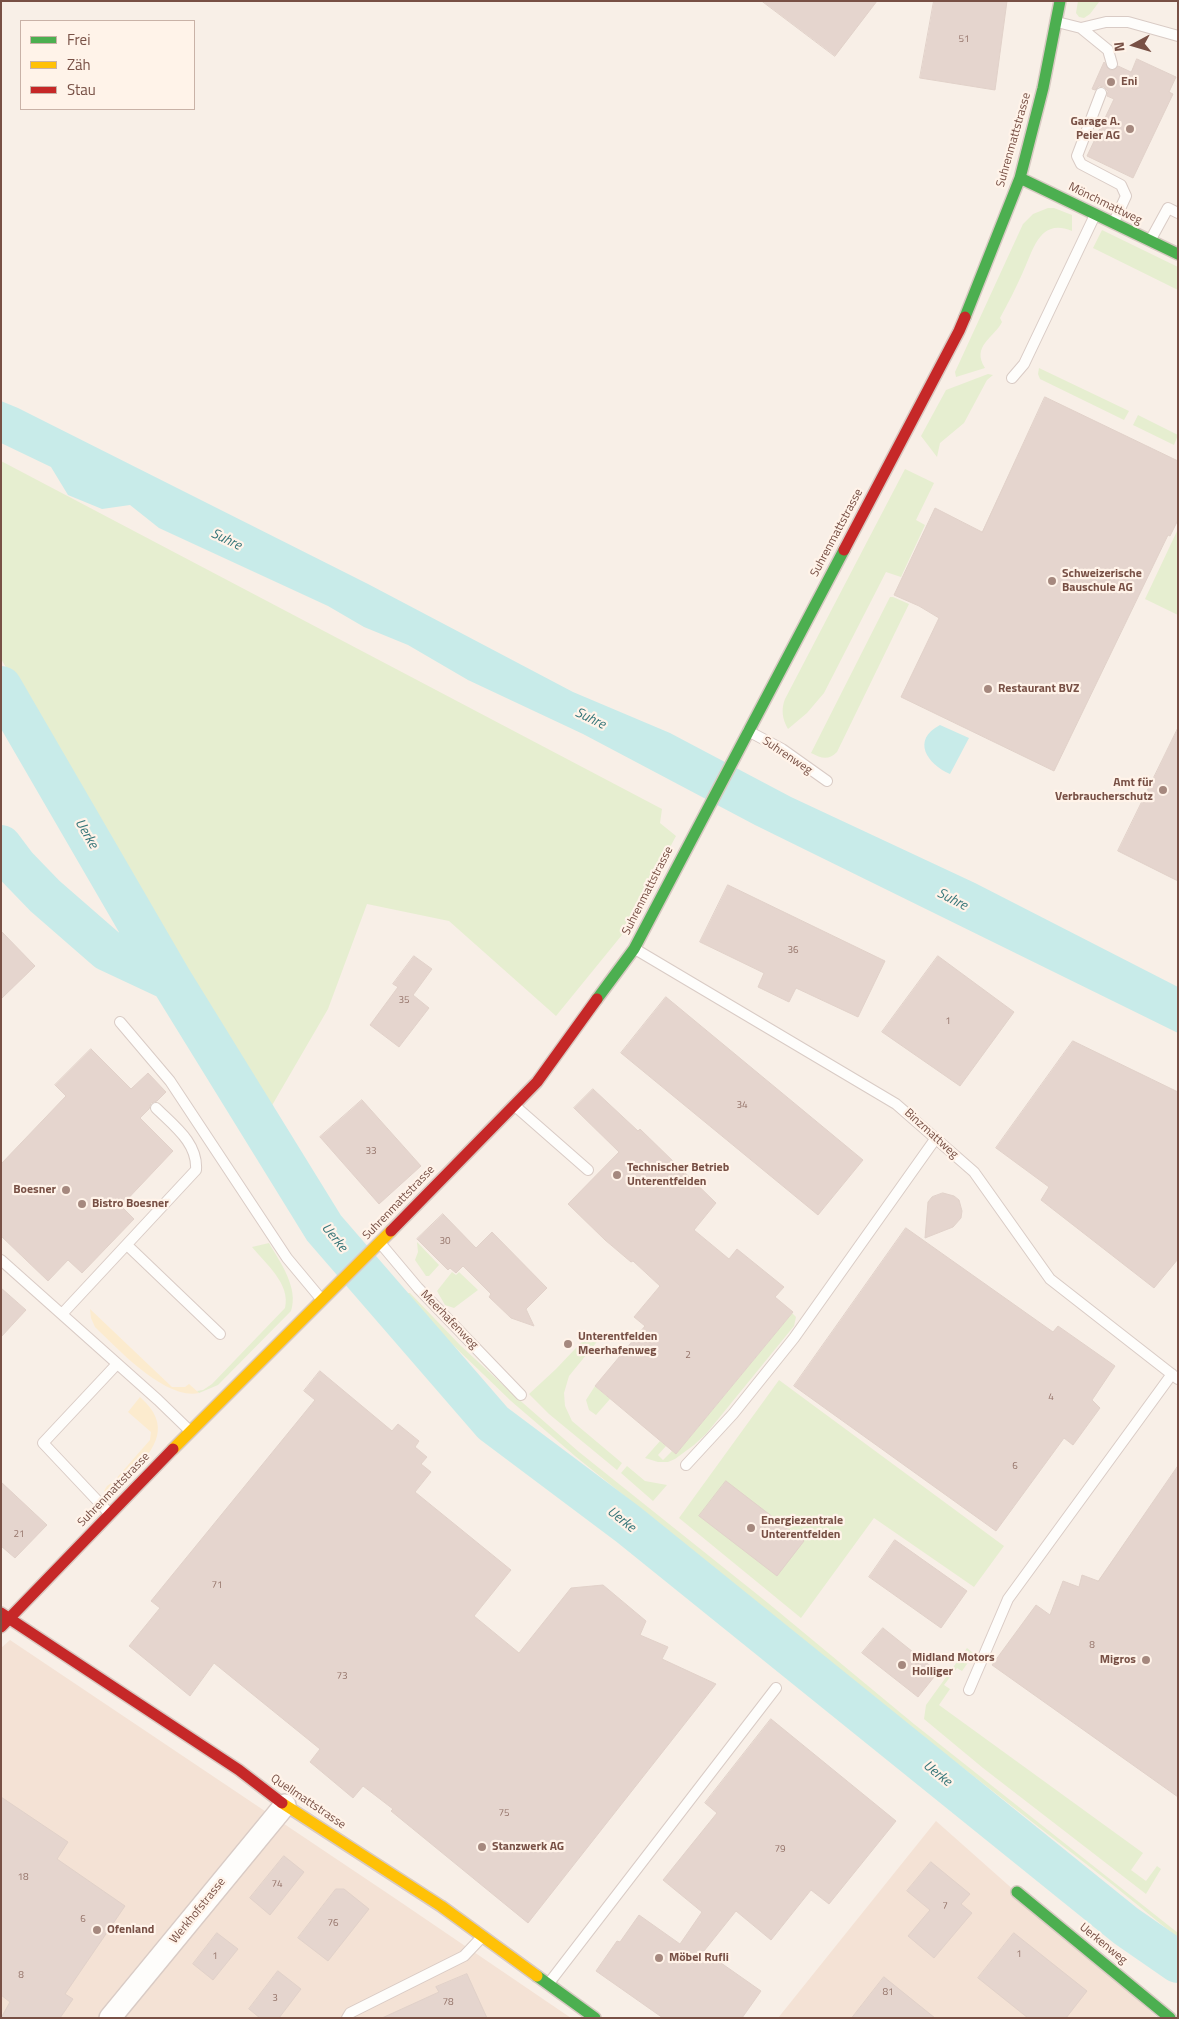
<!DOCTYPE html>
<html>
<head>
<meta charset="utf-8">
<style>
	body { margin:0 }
	#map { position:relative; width:1179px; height:2019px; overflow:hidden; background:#f8efe7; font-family:"Titillium Web",sans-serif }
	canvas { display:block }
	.frame { position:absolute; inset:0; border:2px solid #785045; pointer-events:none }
	.legend { position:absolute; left:20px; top:20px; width:175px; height:90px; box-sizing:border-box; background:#fff3e9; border:1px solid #c9b2a7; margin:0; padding:6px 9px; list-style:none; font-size:15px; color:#785045 }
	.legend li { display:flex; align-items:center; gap:10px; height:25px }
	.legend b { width:25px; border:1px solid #c9b2a7 }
	.north { position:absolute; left:1109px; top:20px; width:50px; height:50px; -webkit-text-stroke:4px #fff3e9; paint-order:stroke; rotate:264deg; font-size:14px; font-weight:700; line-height:20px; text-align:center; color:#785045 }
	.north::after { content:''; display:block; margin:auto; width:18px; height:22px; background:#785045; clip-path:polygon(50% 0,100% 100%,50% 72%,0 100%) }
</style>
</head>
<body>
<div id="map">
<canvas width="1179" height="2019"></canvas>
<div class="frame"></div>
<ul class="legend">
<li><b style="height:6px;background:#4caf50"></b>Frei</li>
<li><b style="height:6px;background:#ffc107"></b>Zäh</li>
<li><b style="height:6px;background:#c62828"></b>Stau</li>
</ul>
<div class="north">N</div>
</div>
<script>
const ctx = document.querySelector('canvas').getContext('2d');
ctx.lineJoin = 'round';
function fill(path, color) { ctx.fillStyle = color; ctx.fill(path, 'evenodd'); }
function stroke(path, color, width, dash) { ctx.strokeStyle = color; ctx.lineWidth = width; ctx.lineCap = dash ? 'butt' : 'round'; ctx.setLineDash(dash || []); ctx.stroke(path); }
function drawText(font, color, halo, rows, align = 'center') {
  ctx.font = font + ' "Titillium Web",sans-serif'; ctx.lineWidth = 4.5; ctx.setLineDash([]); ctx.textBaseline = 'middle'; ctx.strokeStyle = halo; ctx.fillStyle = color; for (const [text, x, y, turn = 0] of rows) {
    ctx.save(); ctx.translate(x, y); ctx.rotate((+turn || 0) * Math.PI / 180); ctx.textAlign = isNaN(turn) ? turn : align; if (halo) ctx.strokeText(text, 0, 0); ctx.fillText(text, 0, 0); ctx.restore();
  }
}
fill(new Path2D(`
	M10 1640 396 1899 571 2018H1V1648Z
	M936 1821 1158 2018H778Z`), '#f4e2d5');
fill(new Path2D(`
	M1078 1 1099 2 1090 14 1084 18 1079 17 1076 13Z
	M1048 208H1054L1072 215V231C1040 217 1033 250 1023 272 1016 288 1008 303 1000 318L1002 322C994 338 971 346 985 368L956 377 955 372 1023 224 1033 214Z
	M1102 230 1178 267V290L1093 248Z
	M1039 368 1129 411 1124 420 1040 379 1038 374Z
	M988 374 993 375 987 380 964 423 940 443 937 457 921 436 946 390Z
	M1138 415 1178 435 1174 445 1133 425Z
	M1 461 662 809 660 823 676 836 626 930 556 1016 449 921 367 904 328 1009 267 1114 1 659Z
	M905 469 934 483 916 520 925 525 901 577 886 572 824 693 807 713 788 729C782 719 781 709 785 699Z
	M1178 529V615L1145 599Z
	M893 597 909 604 837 752C828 761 821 758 811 753L890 597Z
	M417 1242 439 1265 429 1276H426L415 1260 418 1252Z
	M269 1243C280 1262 299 1288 291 1311L218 1385 199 1393 197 1391 203 1390 212 1384 285 1308C291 1284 265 1263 252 1247Z
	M452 1272 456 1275 459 1272 478 1290 454 1308 445 1305 437 1291Z
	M399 1293H410L461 1346 515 1396 579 1452 768 1603 914 1724 1178 1933V1938L1113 1885 913 1729 575 1456 511 1401Z
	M792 1313 796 1317 794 1326 706 1434 694 1445 675 1459 668 1462H658L645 1458 660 1441 666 1446 658 1455 663 1460 672 1451 676 1454Z
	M592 1331 600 1338 569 1376 564 1393 565 1406 572 1421 622 1463 617 1470 549 1414 529 1394 556 1369Z
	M779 1380 1004 1546 974 1587 874 1518 801 1618 679 1518Z
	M595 1386 610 1399 596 1415 589 1410 586 1400Z
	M627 1466 645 1481 667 1485 653 1501 621 1473Z
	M967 1648 974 1654 962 1671 957 1668 944 1685 950 1689 939 1705 1143 1853 1131 1870 1146 1881 1157 1866 1161 1869 1146 1894 983 1768 924 1719 926 1705Z`), '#e6eed0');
fill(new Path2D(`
	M90 1309 172 1387H185L189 1384 199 1393C165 1400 118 1349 95 1327L91 1318Z
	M140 1397C172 1425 156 1448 132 1473 125 1480 117 1489 109 1494L104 1491 107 1486 114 1481 150 1440 151 1432 128 1412Z`), '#fcebce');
fill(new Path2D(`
	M1 401 18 408 368 584 573 692 670 733 791 797 975 883 1178 987V1033L755 825 583 734 468 680 408 645 364 627 328 606 159 528 130 505 102 509 68 495 51 467 1 443Z
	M940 725 969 738 950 774C927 764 911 740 940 725Z`), '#c8ebe9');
stroke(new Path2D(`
	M1 687 171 980 324 1228 493 1423 629 1525 1126 1926 1178 1962
	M1 846 16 866 45 896 107 950 171 980`), '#c8ebe9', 42);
const building = new Path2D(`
	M762 1H877L835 56Z
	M934 1H1007L995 90 920 78Z
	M1137 59 1176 77 1169 92 1173 94 1133 178 1087 156 1114 99 1107 96 1108 91 1104 87 1099 86 1095 90 1092 89 1104 62 1110 70H1114L1118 66 1131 72Z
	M1045 397 1178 461V520L1170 536 1168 535 1054 771 901 697 939 618 919 606 894 595 935 508 982 532Z
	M1178 728V881L1118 851Z
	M728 885 885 961 858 1017 796 988 789 1002 758 987 764 973 700 942Z
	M1 931 35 966 1 999Z
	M414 956 432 969 413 995 429 1008 399 1047 370 1025 398 987 393 984Z
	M938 956 1014 1012 960 1086 882 1032Z
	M666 997 863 1160 818 1215 621 1053Z
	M1073 1041 1178 1092V1259L1154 1288 1041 1200 1049 1187 996 1148Z
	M91 1049 131 1089 148 1073 166 1092 157 1101 151 1103 149 1109 140 1118 173 1151 121 1206 134 1219 82 1273 68 1260 48 1281 1 1236V1164L66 1096 55 1085Z
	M593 1089 638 1131 640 1129 716 1203 694 1230 729 1259 737 1249 784 1287 775 1297 793 1312 676 1454 595 1386 645 1326 634 1317 660 1286 633 1261 631 1262 605 1240 568 1204 619 1152 574 1108Z
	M362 1100 421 1166 379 1204 320 1137Z
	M943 1193 954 1196 959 1200 962 1211 961 1218 953 1227 925 1238 928 1202 932 1197Z
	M443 1214 476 1248 492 1232 547 1288 526 1309 534 1326 511 1318 489 1297 491 1294 463 1266 456 1273 450 1268 448 1270 417 1239Z
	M906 1228 1053 1332 1058 1326 1115 1366 1092 1400 1100 1408 1073 1445 1064 1438 996 1531 794 1386Z
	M1 1288 26 1310 1 1337Z
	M320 1371 392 1431 398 1424 419 1441 415 1447 427 1457 421 1464 431 1472 415 1492 511 1570 474 1616 519 1653 571 1588 603 1585 646 1621 640 1635 668 1647 662 1659 716 1684 528 1923 391 1811 393 1809 363 1786 353 1798 310 1762 320 1749 214 1663 190 1696 129 1646 160 1608 151 1601 315 1400 304 1391Z
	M1178 1466V1797L992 1665 1036 1605 1050 1615 1063 1581 1079 1587 1082 1575 1098 1581Z
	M726 1481 804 1541 777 1576 699 1516Z
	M1 1482 47 1525 15 1558 1 1546Z
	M895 1540 967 1591 941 1628 869 1577Z
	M883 1628 938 1672 918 1697 862 1653Z
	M771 1719 896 1821 829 1904 811 1890 771 1940 736 1911 704 1951 761 1991 742 2018H663L596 1971 617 1941 620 1942 639 1915 680 1944 702 1912 663 1880 717 1813 705 1803Z
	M1 1797 68 1842 57 1859 125 1906 65 1994 73 1999 60 2018H1L10 2002 1 1995Z
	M284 1856 304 1872 270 1915 250 1898Z
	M931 1862 970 1894 961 1904 972 1913 934 1958 908 1936 930 1910 907 1891Z
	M336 1889H344L369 1909 328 1961 298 1938Z
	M217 1933 238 1949 213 1980 193 1964Z
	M1014 1933 1087 1991 1066 2018H1028L978 1978Z
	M278 1971 301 1989 279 2018H260L249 2009Z
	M467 1974 487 2018H382L439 1992 436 1987Z
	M884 1977 935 2018H852Z`);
fill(building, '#e5d5ce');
stroke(building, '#e1d1c9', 1);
const lane = new Path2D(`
	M1057 22 1081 28 1106 22H1128L1178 36
	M1081 28 1108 50 1112 64
	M1101 93 1077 156 1081 164 1121 185 1126 196 1114 222
	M1151 239 1168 208 1178 213
	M1012 378 1024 364 1095 215
	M748 731 782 749 827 781
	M635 949 896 1104 974 1172 1050 1279 1178 1379
	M120 1022 170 1081 287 1258 322 1300
	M515 1106 588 1170
	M381 1244 418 1288 521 1395
	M127 1245 220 1334
	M1 1260 158 1400 189 1430
	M62 1314 196 1170C198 1143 174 1126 156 1108
	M686 1465 733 1414 794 1338 936 1138
	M109 1513 43 1443 117 1364
	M969 1690 1008 1599 1172 1374
	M549 1983 776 1688
	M347 2018 350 2013 464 1956 482 1937`);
const street = new Path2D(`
	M110 2018 285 1805`);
const fast = new Path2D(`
	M1020 178 1178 254
	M965 317 1020 178 1043 88 1060 1
	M597 999 634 949 844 550
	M1017 1892 1170 2018
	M537 1976 595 2018`);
const slow = new Path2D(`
	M173 1449 391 1231
	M282 1803 441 1906 537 1976`);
const jam = new Path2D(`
	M844 550 959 331 965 317
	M391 1231 537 1082 597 999
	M1 1613 239 1770 282 1803
	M1 1627 173 1449`);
stroke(lane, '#d9cbc5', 12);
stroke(street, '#d9cbc5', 24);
stroke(fast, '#d8cac3', 14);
stroke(slow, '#d8cac3', 14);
stroke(jam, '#d8cac3', 14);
stroke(lane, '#fefdfb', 10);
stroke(street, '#fefdfb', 21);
stroke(fast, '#4caf50', 11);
stroke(slow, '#ffc107', 11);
stroke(jam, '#c62828', 11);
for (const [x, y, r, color] of [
	[1111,82,5,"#a5887e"],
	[1130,129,5,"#a5887e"],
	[1052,581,5,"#a5887e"],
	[988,689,5,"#a5887e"],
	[1163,790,5,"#a5887e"],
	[617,1175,5,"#a5887e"],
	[66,1190,5,"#a5887e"],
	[82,1204,5,"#a5887e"],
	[568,1344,5,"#a5887e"],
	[751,1528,5,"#a5887e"],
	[1146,1660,5,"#a5887e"],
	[902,1665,5,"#a5887e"],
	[482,1847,5,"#a5887e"],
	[97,1930,5,"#a5887e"],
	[659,1958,5,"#a5887e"]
]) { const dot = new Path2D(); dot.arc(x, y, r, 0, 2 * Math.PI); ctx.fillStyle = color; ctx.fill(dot); stroke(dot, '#fff3e9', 2); }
drawText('10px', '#95746a', null, [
	["51",964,40],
	["36",793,951],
	["35",404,1001],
	["1",948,1022],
	["34",742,1106],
	["33",371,1152],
	["30",445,1242],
	["2",688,1356],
	["4",1051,1398],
	["6",1015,1467],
	["21",19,1535],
	["71",217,1586],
	["8",1092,1646],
	["73",342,1677],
	["75",504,1814],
	["79",780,1850],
	["18",23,1878],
	["74",277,1885],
	["7",945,1907],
	["6",83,1920],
	["76",333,1924],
	["1",1019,1955],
	["1",215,1957],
	["8",21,1976],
	["81",888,1993],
	["3",275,1999],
	["78",448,2003]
]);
drawText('bold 12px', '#785045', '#fff3e9', [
	["Eni",1121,82],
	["Garage A.",1120,122,"right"],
	["Peier AG",1120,136,"right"],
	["Schweizerische",1062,574],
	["Bauschule AG",1062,588],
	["Restaurant BVZ",998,689],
	["Amt für",1153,783,"right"],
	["Verbraucherschutz",1153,797,"right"],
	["Technischer Betrieb",627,1168],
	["Unterentfelden",627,1182],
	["Boesner",56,1190,"right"],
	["Bistro Boesner",92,1204],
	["Unterentfelden",578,1337],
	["Meerhafenweg",578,1351],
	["Energiezentrale",761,1521],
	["Unterentfelden",761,1535],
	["Midland Motors",912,1658],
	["Holliger",912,1672],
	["Migros",1136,1660,"right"],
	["Stanzwerk AG",492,1847],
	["Ofenland",107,1930],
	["Möbel Rufli",669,1958]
], 'left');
drawText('12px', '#785045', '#fff3e9', [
	["Suhrenmattstrasse",1014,140,-74],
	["Mönchmattweg",1105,204,26],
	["Suhrenmattstrasse",837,533,-62],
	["Suhrenweg",787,756,34],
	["Suhrenmattstrasse",648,891,-63],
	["Binzmattweg",931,1134,42],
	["Suhrenmattstrasse",399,1203,-46],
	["Meerhafenweg",449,1320,46],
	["Suhrenmattstrasse",114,1490,-46],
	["Quellmattstrasse",308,1802,34],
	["Werkhofstrasse",198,1911,-51],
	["Uerkenweg",1103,1944,39]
]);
drawText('italic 14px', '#357578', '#fff3e9', [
	["Suhre",226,540,26],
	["Suhre",590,719,26],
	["Uerke",86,834,60],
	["Suhre",952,900,27],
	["Uerke",334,1238,51],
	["Uerke",621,1520,38],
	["Uerke",937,1774,39]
]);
</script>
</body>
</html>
